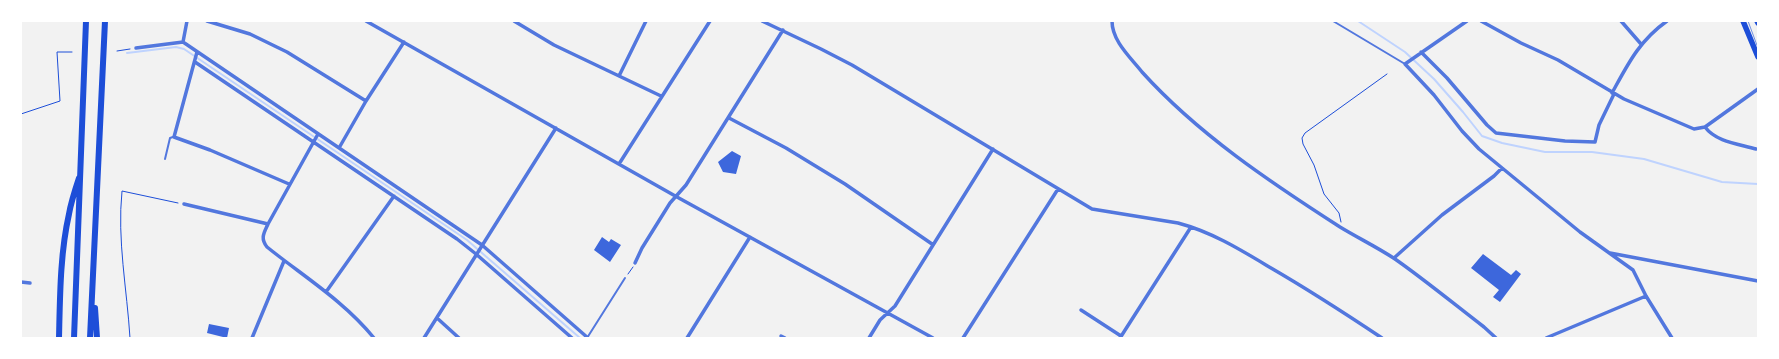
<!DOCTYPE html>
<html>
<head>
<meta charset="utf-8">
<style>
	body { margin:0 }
	#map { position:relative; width:1779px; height:359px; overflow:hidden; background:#f2f2f2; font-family:Georgia,serif }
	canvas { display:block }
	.frame { position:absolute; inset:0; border:22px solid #fff; pointer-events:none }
</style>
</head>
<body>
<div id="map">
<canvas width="1779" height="359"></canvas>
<div class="frame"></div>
</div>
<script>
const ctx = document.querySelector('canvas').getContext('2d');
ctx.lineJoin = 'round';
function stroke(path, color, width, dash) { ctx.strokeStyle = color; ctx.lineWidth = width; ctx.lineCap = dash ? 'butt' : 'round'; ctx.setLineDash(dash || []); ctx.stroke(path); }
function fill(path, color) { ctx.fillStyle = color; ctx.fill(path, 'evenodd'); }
stroke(new Path2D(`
	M1358 21 1405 52 1434 79 1463 112 1482 136 1502 143 1545 152H1592L1644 159 1722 182 1758 184
	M127 53 176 47 184 49 467 240 580 338`), '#bfd3fe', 2);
fill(new Path2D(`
	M732 151 741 156 736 174 723 172 718 162Z
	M602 237 609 242 611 239 621 245 610 262 594 250Z
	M1483 254 1511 275 1516 270 1521 274 1500 302 1493 297 1499 290 1471 268Z
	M209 324 229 328 227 338 207 333Z`), '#3d67dc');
stroke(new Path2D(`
	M117 51 130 49
	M21 114 60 101 57 52H72
	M1341 222 1339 213 1324 194 1314 165 1303 144 1302 138 1305 133 1387 74
	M628 274 633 267
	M130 338C127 289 117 240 122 191L178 203`), '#1d4ed8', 1);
stroke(new Path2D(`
	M1333 21 1405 64
	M165 159 170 138 173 137
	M587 338 625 278`), '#5277de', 2);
stroke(new Path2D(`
	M207 21 250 34 287 52 366 101
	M366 21 677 197 933 338
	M514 21 554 45 661 96
	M762 21 821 49 852 65 1092 209 1178 223C1212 232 1241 250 1271 268 1309 290 1346 314 1382 338
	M1112 21C1112 41 1130 57 1142 72 1198 134 1270 182 1340 227 1358 238 1377 247 1395 259 1425 280 1454 304 1484 327L1496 338
	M1467 21 1405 64 1434 95 1462 131 1479 149 1580 232 1633 270 1646 296 1672 338
	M1481 21 1521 43 1558 60 1624 99 1694 129 1705 127 1758 89
	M1621 21 1641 44
	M183 42 482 245 588 338
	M183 42 187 21
	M136 48 183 42
	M197 52 174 137 210 150 289 184
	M1421 52 1447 78 1487 125 1496 133 1565 141 1595 142 1599 125 1614 94
	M195 62 457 239 476 254 572 338
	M619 76 646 21
	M1612 93C1628 64 1639 41 1667 21
	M729 118 786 148 845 184 932 244
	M1705 127C1716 142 1739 144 1756 149
	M318 134 268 224C264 233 260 238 267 247 303 276 344 301 374 338
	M339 148 366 101 404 42
	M619 164 710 21
	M184 204 268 224
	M1610 253 1758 281
	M1394 258 1442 215 1494 176 1502 168
	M635 263 642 248 670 203 686 185 783 30
	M21 282 30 283
	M326 292 394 196
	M1081 310 1121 336
	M437 318 459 338
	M781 336 785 338
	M252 338 284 261
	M424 338 556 128
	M687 338 750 237
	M869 338 880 320 895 306 993 149
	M963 338 1058 189
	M1120 338 1191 227
	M1546 338 1646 296`), '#5277de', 3.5);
stroke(new Path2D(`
	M1743 21 1758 57
	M1757 21 1758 23`), '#1d4ed8', 5.5);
stroke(new Path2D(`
	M95 308 97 338
	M59 338C60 297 60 254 69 214 71 202 75 190 79 178
	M74 338 86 21
	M90 338 105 21`), '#1d4ed8', 6);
stroke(new Path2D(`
	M1748 21 1758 48`), '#7290e2', 1);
</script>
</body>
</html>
